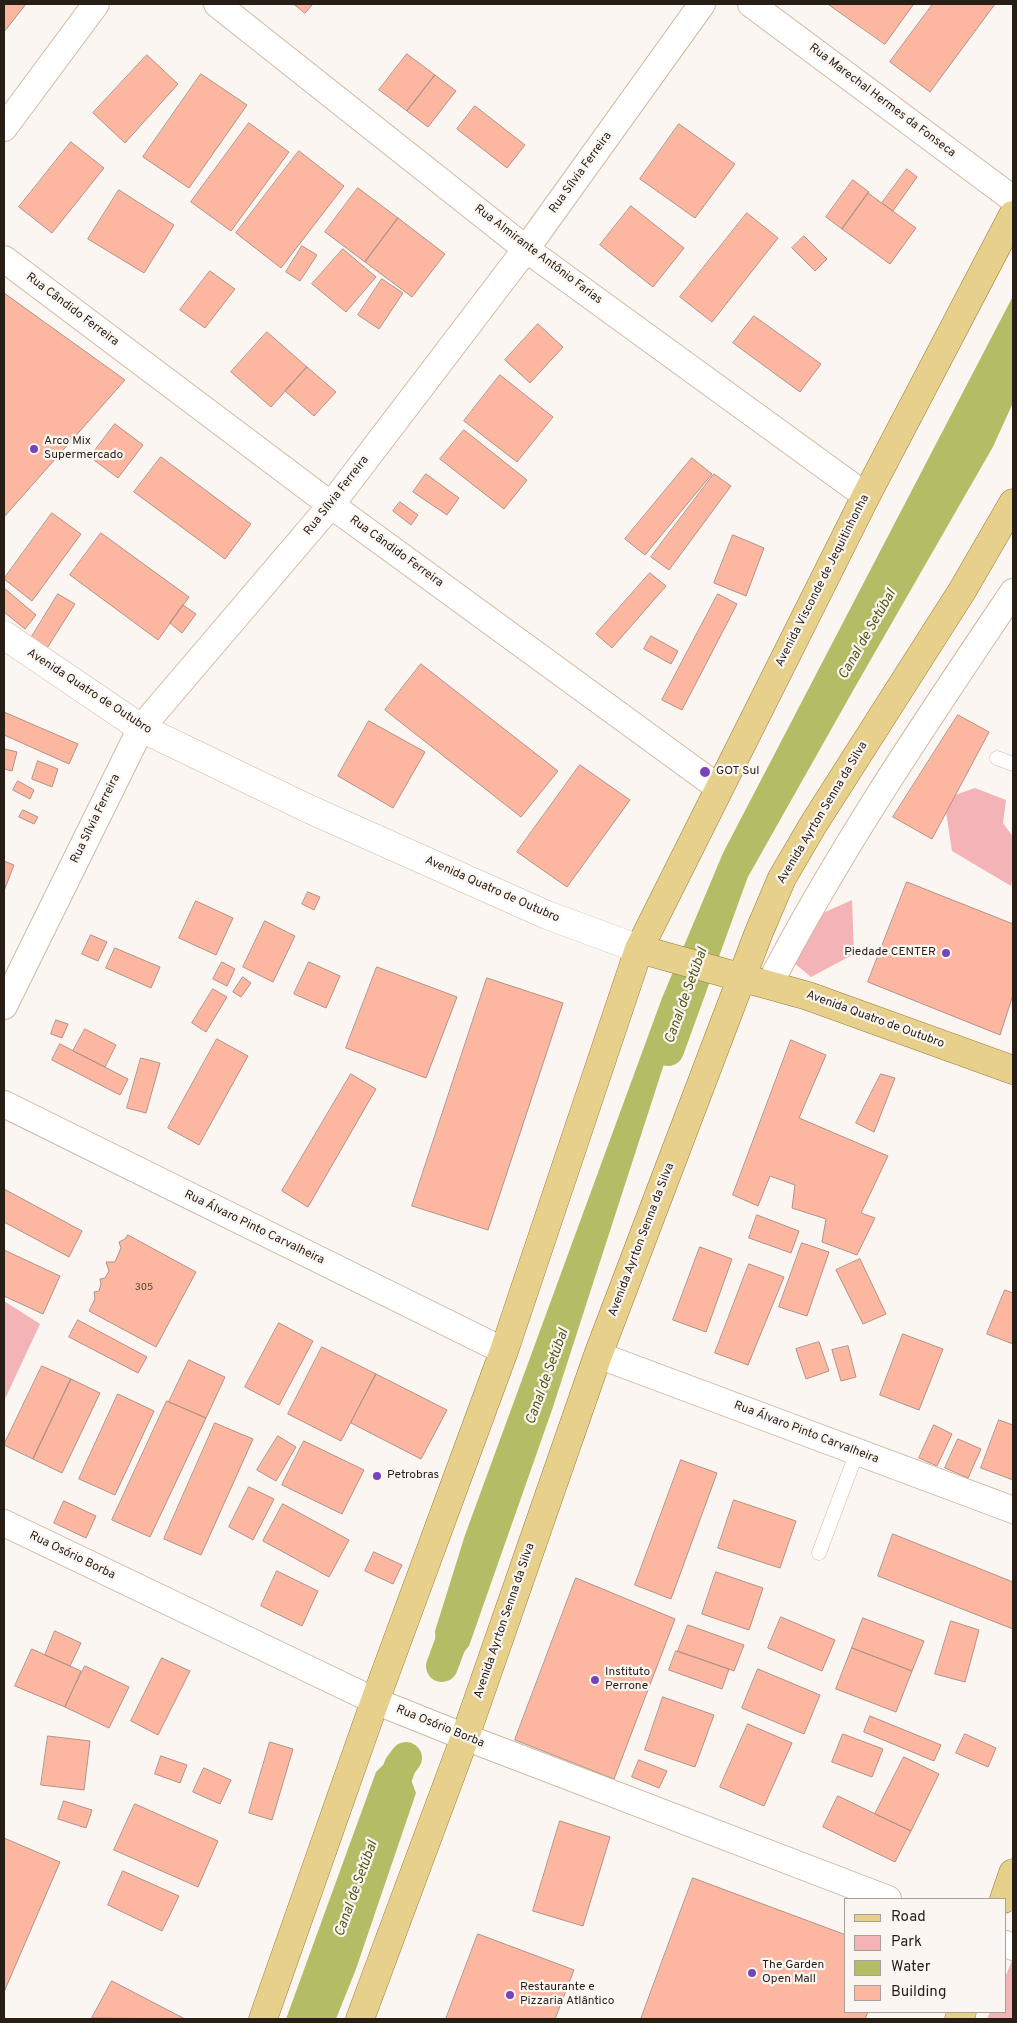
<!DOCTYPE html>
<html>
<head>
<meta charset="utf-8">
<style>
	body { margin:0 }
	#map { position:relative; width:1017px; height:2023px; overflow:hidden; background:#fbf6f1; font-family:Overpass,sans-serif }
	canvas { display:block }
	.frame { position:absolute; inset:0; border:5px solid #271e16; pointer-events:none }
	.legend { position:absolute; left:844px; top:1898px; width:162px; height:115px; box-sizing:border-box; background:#fbf6f1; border:1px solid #a6a099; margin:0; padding:6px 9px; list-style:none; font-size:15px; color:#271e16 }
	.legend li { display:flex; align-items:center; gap:10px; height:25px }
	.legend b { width:25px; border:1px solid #a6a099 }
</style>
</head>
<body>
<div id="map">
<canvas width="1017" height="2023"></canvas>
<div class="frame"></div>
<ul class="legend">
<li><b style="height:6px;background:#e7cf8c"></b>Road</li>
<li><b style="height:14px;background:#f3b3b7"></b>Park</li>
<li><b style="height:14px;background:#b4bd66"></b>Water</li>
<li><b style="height:14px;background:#fdb69f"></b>Building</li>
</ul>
</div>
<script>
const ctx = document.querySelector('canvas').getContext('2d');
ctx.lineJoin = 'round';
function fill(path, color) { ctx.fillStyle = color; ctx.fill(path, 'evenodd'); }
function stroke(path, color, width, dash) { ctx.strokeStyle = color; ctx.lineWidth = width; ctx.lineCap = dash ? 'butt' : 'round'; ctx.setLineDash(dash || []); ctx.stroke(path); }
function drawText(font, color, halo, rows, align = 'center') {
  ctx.font = font + ' Overpass,sans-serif'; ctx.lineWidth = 4.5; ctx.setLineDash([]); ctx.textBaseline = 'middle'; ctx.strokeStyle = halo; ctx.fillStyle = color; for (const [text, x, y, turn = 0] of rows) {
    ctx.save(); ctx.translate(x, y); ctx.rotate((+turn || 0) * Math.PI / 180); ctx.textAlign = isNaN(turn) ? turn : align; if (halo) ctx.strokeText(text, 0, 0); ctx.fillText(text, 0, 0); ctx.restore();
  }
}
fill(new Path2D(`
	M975 788 1006 800 1003 823 1013 837V875L1011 886 952 851 946 812 955 795Z
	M852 900 854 954 811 977 793 962 814 917Z
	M4 1301 40 1324 4 1401Z
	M1013 1958V2019H987L990 2012H1006V1975Z`), '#f3b3b7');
fill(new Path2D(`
	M1013 296V364L979 439 843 676 733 871 676 1027 553 1407 469 1646 459 1658 446 1657 436 1651 435 1631 465 1535 662 998 723 853Z
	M384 1764C408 1767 408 1771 416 1793L356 1969 336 2019H286L376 1772Z`), '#b4bd66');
stroke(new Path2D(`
	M668 1050 733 871 843 676 979 439 1013 364
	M442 1666 461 1615
	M386 1807 400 1766 406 1758`), '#b4bd66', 32);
const building = new Path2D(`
	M4 4H26L4 32Z
	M294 4H313L305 13Z
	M828 4H911L913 5 885 44Z
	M933 4H995L930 92 890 62Z
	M407 54 435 75 407 111 379 90Z
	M147 55 178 84 125 143 93 113Z
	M201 74 247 105 189 188 143 157Z
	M435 75 456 91 428 127 407 111Z
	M475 106 525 145 507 168 457 129Z
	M249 123 289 152 231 231 191 202Z
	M679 124 735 164 695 218 640 179Z
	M71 142 104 168 52 233 19 207Z
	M299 151 344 186 281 268 236 233Z
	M907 169 917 177 893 211 882 203Z
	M853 180 869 192 842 229 826 217Z
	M358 188 398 218 365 262 325 232Z
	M119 190 174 225 144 273 88 239Z
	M868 193 916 228 890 264 842 229Z
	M631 206 684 248 653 287 600 245Z
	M747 213 778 238 712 322 680 297Z
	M398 218 445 254 412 297 365 262Z
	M804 236 827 259 815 271 792 248Z
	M302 246 317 255 300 281 286 272Z
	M343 249 376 277 346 312 312 284Z
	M210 271 235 289 205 328 180 310Z
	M382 279 403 293 379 329 358 315Z
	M4 293 125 380 4 517Z
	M754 316 821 364 800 392 733 343Z
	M538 324 563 347 530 383 505 360Z
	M267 332 307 367 271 407 231 372Z
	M307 367 336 392 314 416 285 391Z
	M500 375 553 417 517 462 464 421Z
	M115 424 143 445 118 478 90 457Z
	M464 430 527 480 504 509 440 459Z
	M161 457 251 524 225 559 134 492Z
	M692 458 712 474 645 555 625 539Z
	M426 474 459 498 447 515 413 492Z
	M714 474 731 486 669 570 651 557Z
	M400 502 418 515 411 525 393 511Z
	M52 513 81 534 32 601 4 579Z
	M101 533 189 597 158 640 70 575Z
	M733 535 764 548 746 596 714 583Z
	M650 573 666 586 612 648 596 634Z
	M4 588 36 615 25 629 4 612Z
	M58 594 75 604 44 653 28 643Z
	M718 594 737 604 682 710 662 700Z
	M183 605 196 614 182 633 170 623Z
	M651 636 678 651 671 664 644 649Z
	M421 664 558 771 521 817 385 710Z
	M4 712 78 744 69 764 4 735Z
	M958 715 989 732 932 839 893 817Z
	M369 721 425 752 393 808 338 776Z
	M5 749 17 752 12 771 4 769Z
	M38 761 58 769 52 787 32 779Z
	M580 765 630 800 567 887 517 852Z
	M18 781 34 790 30 799 13 790Z
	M23 810 38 817 34 824 19 817Z
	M4 861 14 865 4 891Z
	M907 882 1013 924V995L1000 1035 868 982Z
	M308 892 320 897 314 910 302 904Z
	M196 901 233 918 216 955 179 938Z
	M265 921 295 936 273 982 243 967Z
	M91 935 107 942 98 961 82 954Z
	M115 948 160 967 151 988 106 968Z
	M222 962 235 969 227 986 213 979Z
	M309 962 340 976 326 1008 294 994Z
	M377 967 457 997 426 1078 346 1048Z
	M243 977 251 983 241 997 233 992Z
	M487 978 563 1003 488 1230 412 1206Z
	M213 989 227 997 206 1032 192 1023Z
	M56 1020 68 1024 62 1038 51 1034Z
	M85 1029 116 1045 105 1067 73 1051Z
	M217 1039 248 1056 199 1145 168 1128Z
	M791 1040 826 1055 799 1118 888 1156 861 1213 875 1218 857 1255 822 1242 826 1219 792 1208 795 1185 770 1176 758 1206 733 1195Z
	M60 1044 128 1079 120 1095 52 1060Z
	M141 1058 160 1063 146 1113 127 1108Z
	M351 1074 376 1089 308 1207 282 1191Z
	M881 1074 895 1078 874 1132 856 1123Z
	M4 1189 82 1231 69 1257 4 1222Z
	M757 1215 799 1231 791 1253 749 1238Z
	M128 1235 196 1272 156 1347 89 1311 95 1299 94 1292 99 1291 101 1284 100 1279 105 1278 109 1271 106 1262H115L121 1248 119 1242 125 1239Z
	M802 1243 829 1252 807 1316 779 1307Z
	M700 1247 732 1259 706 1332 673 1320Z
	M4 1250 60 1276 43 1314 4 1296Z
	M860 1259 886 1314 863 1324 836 1270Z
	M749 1264 784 1277 748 1365 715 1353Z
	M1005 1290 1013 1293V1344L987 1334Z
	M78 1320 147 1357 138 1373 69 1337Z
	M279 1323 313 1341 279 1405 245 1387Z
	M903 1334 943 1349 919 1410 880 1395Z
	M819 1342 829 1371 806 1379 796 1349Z
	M848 1346 856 1377 841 1381 832 1350Z
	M322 1347 376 1374 341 1441 288 1414Z
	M189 1360 225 1377 206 1418 169 1402Z
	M42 1366 71 1379 33 1459 4 1445Z
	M376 1374 447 1410 421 1459 351 1423Z
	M71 1379 100 1393 62 1473 33 1459Z
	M118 1394 154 1411 115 1495 79 1479Z
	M167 1401 206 1418 150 1537 112 1520Z
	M999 1420 1013 1425V1480L981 1468Z
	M215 1423 253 1439 201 1555 164 1539Z
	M934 1425 952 1434 937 1466 919 1458Z
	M278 1436 296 1447 276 1481 257 1470Z
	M958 1439 981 1449 968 1478 945 1468Z
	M304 1441 364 1470 342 1514 282 1485Z
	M681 1460 717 1473 671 1599 635 1585Z
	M249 1487 274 1499 253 1540 229 1527Z
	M734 1500 796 1521 780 1568 718 1548Z
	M64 1501 96 1516 86 1538 54 1523Z
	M283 1504 349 1540 329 1577 263 1541Z
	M893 1534 1013 1582V1629L878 1576Z
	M374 1552 402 1565 393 1584 365 1571Z
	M277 1571 318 1591 302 1626 261 1606Z
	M716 1572 763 1588 749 1630 702 1614Z
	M576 1578 675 1619 614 1779 515 1740Z
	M781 1617 835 1640 822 1671 768 1648Z
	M863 1618 924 1641 912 1671 852 1648Z
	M951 1621 979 1630 965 1682 935 1674Z
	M688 1625 744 1645 734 1671 678 1651Z
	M55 1631 81 1643 70 1666 45 1655Z
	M852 1648 912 1671 896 1712 836 1689Z
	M32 1649 81 1671 65 1707 15 1686Z
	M676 1651 729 1669 722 1689 669 1670Z
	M162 1658 190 1671 158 1735 131 1721Z
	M85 1666 129 1687 109 1728 65 1707Z
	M758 1669 820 1695 804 1734 742 1708Z
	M663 1697 714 1715 695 1767 645 1750Z
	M870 1716 941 1745 934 1761 864 1732Z
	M748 1724 792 1743 764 1806 720 1787Z
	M843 1734 883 1749 872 1777 832 1762Z
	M965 1734 996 1748 988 1767 956 1753Z
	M48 1736 90 1741 84 1790 41 1785Z
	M270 1742 293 1749 272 1820 249 1813Z
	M161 1756 187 1765 180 1783 155 1774Z
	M904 1757 939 1774 911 1831 875 1814Z
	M639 1760 667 1771 659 1788 632 1777Z
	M204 1768 231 1780 220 1804 193 1792Z
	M838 1796 911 1831 895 1862 823 1827Z
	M64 1801 92 1810 86 1828 58 1819Z
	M135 1804 218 1841 198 1887 114 1850Z
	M560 1821 610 1837 583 1926 533 1911Z
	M4 1838 60 1862 4 1992Z
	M123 1871 179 1896 162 1931 108 1905Z
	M693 1878 846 1935V2012H868L865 2019H641Z
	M478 1934 574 1970 555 2019H446Z
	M112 1981 185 2019 92 2018Z`);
fill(building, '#fdb69f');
stroke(building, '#b29288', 1);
const lane = new Path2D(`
	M997 758 1013 764
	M819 1553 857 1452`);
const street = new Path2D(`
	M217 4 526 249 866 496
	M751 4 1013 199
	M4 128 96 4
	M4 259 331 505 719 788
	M769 985C840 848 927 720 1013 592
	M4 1006 141 728 331 505 526 249 702 4
	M4 1104 504 1351
	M598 1355 1013 1510
	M4 1523 375 1701 465 1737 888 1899
	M1006 1944 1013 1947`);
const secondary = new Path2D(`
	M4 635 141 728 309 809 547 915 639 949`);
const primary = new Path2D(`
	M639 949 808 996 1013 1070
	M1004 1899 1013 1873
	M263 2019 375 1701 504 1351 639 949 866 496 1013 215
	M360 2019 465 1737 598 1355 759 932 782 878 813 825 962 591 1013 503
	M959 2019 962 2012`);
stroke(lane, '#d1b9a3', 15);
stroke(street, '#d1b9a3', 28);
stroke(secondary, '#d1b9a3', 29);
stroke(primary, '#997c31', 29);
stroke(lane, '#fff', 14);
stroke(street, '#fff', 26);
stroke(secondary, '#fff', 28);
stroke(primary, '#e7cf8c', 28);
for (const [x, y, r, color] of [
	[34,449,5,"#7643ba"],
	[705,772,6,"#7643ba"],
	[946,953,5,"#7643ba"],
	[377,1476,5,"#7643ba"],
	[595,1680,5,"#7643ba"],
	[752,1973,5,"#7643ba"],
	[510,1995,5,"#7643ba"]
]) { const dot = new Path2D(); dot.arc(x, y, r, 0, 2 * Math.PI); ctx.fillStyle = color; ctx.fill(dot); stroke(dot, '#fbf6f1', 2); }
drawText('10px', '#5c4438', null, [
	["305",144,1288]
]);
drawText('12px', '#271e16', '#fbf6f1', [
	["Rua Marechal Hermes da Fonseca",882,101,37],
	["Rua Sílvia Ferreira",581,173,-54],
	["Rua Almirante Antônio Farias",538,255,37],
	["Rua Cândido Ferreira",72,310,37],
	["Rua Sílvia Ferreira",337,496,-52],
	["Rua Cândido Ferreira",396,552,36],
	["Avenida Visconde de Jequitinhonha",823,581,-63],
	["Avenida Quatro de Outubro",89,692,33],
	["Avenida Ayrton Senna da Silva",823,813,-59],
	["Rua Sílvia Ferreira",96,819,-64],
	["Avenida Quatro de Outubro",492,890,24],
	["Avenida Quatro de Outubro",875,1020,20],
	["Rua Álvaro Pinto Carvalheira",254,1228,26],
	["Avenida Ayrton Senna da Silva",642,1240,-69],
	["Rua Álvaro Pinto Carvalheira",806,1433,21],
	["Rua Osório Borba",72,1556,26],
	["Avenida Ayrton Senna da Silva",505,1621,-71],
	["Rua Osório Borba",440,1727,22]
]);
drawText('12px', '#271e16', '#fbf6f1', [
	["Arco Mix",44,442],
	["Supermercado",44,456],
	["GOT Sul",716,772],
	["Piedade CENTER",936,953,"right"],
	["Petrobras",387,1476],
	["Instituto",605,1673],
	["Perrone",605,1687],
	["The Garden",762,1966],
	["Open Mall",762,1980],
	["Restaurante e",520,1988],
	["Pizzaria Atlântico",520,2002]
], 'left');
drawText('italic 14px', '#525717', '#fbf6f1', [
	["Canal de Setúbal",868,635,-60],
	["Canal de Setúbal",687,996,-70],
	["Canal de Setúbal",548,1377,-70],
	["Canal de Setúbal",357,1889,-70]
]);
</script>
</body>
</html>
